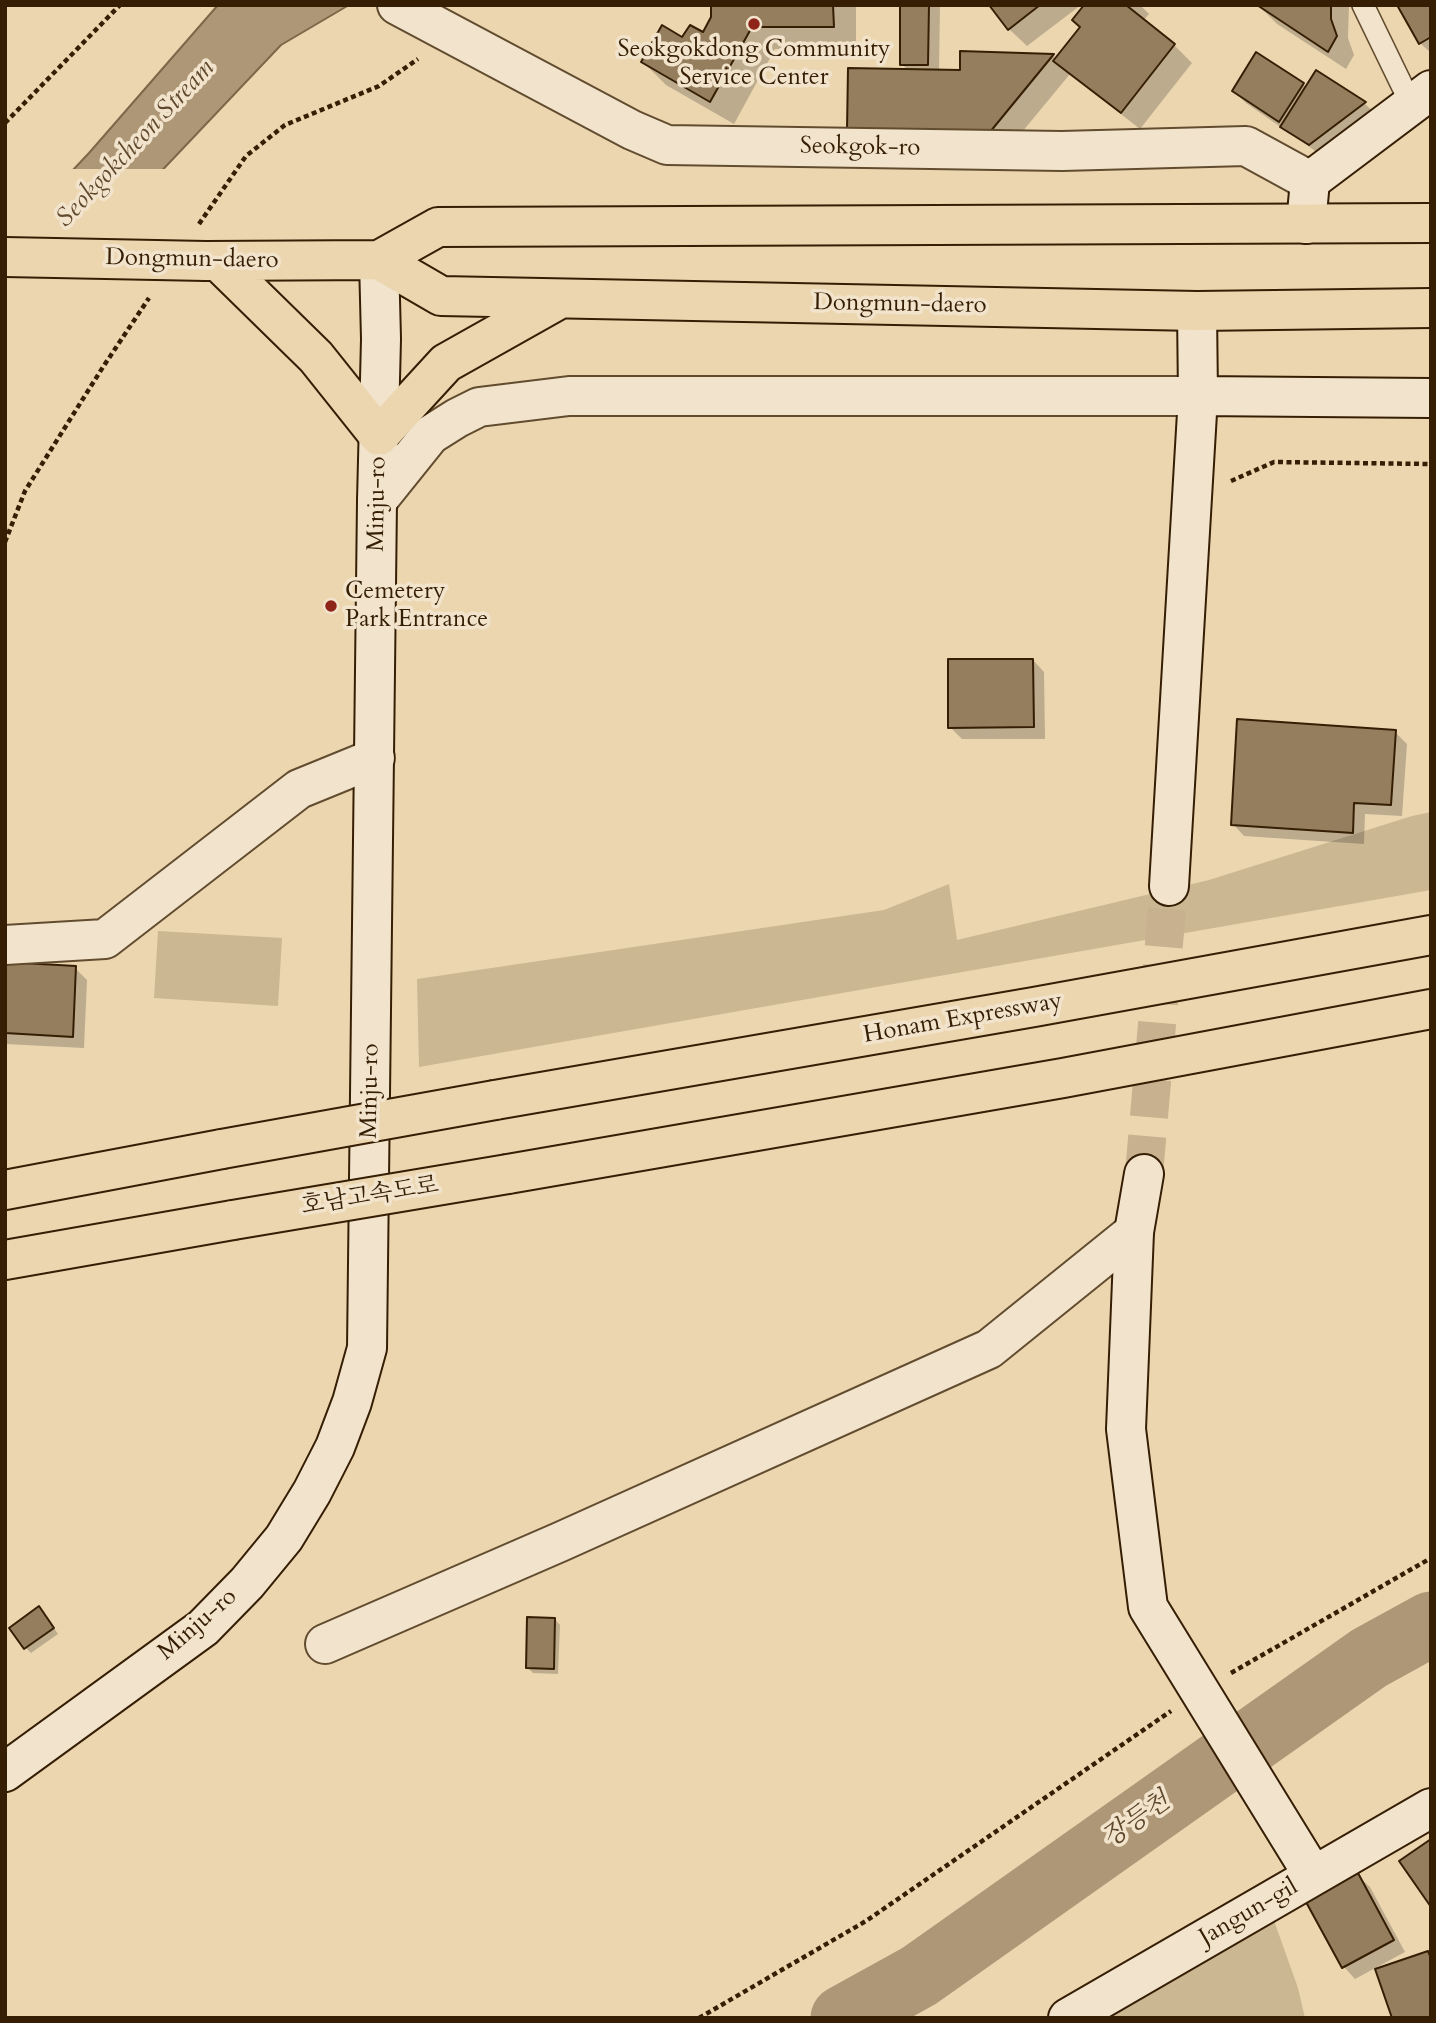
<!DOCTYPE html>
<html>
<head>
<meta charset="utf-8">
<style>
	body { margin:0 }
	#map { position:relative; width:1436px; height:2023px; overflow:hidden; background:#ebd6b0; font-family:Cardo,serif }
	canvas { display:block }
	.frame { position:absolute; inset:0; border:7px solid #351e04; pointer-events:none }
</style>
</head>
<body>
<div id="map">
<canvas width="1436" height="2023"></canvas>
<div class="frame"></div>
</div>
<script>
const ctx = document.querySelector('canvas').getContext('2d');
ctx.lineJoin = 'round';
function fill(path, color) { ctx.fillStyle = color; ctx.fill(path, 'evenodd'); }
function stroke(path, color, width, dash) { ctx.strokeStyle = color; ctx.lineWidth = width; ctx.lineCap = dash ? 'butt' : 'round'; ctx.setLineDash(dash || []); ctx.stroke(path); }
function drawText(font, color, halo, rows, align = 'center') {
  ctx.font = font + ' Cardo,"Noto Serif KR",serif'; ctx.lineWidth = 7; ctx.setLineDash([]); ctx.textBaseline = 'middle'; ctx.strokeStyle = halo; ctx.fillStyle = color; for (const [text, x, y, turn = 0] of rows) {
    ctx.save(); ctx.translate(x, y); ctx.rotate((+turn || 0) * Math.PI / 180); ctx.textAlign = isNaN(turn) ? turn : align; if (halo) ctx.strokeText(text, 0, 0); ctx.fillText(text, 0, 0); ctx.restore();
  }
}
fill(new Path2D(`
	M1431 812V890L419 1067 417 979 884 910 949 884 957 940 1209 880 1412 816Z
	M158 931 282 938 278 1006 154 998Z
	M1272 1915 1298 1988 1305 2018H1094Z`), '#ccb793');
const water = new Path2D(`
	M218 5H349L281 45 5 336V242L89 153Z`);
fill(water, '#ad9776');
stroke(water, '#7d6748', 2);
fill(new Path2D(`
	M69 169H168L5 340V237Z`), '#ebd6b0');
fill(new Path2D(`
	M713 5H856V50L775 49 734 124 666 85 643 62 683 40 704 34 713 18Z
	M902 5H940L939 72H962V53L1053 56 1056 59 1081 28 1086 5H1140L1149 14 1143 21 1174 45 1192 63 1140 129 1070 74 1008 149 901 64Z
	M991 5H1081L1027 46 1009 29Z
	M1258 5H1349L1348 38 1354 55 1346 69 1277 24Z
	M1431 5V53L1420 43Z
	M1317 73 1365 104 1377 115 1321 155 1246 103 1234 91 1303 84 1307 88Z
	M1033 660 1044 672 1045 739H962L950 727Z
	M1395 732 1407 744 1402 816 1365 814 1364 844 1244 836 1233 824Z
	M5 964 75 968 87 980 84 1048 5 1044Z
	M44 1614 58 1634 31 1653 25 1647Z
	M555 1619 560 1625 558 1674 533 1673 528 1668Z
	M1358 1876 1370 1887 1405 1952 1355 1979 1344 1967 1308 1903Z`), '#0003');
stroke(new Path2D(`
	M843 2018 919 1976 1369 1658 1431 1624`), '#ad9776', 65);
const building = new Path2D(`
	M711 5H833L834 27H752L710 102 641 62 662 25 682 37 690 25 703 32 711 17Z
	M900 5H929L928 65H900Z
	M989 5H1040L1008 30Z
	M1084 5H1126L1175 44 1121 113 1053 61 1080 27 1072 20Z
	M1257 5H1331V19L1337 36 1328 52Z
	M1397 5H1431V37L1419 44Z
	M960 51 1054 54 990 132 847 130 848 68 960 70Z
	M1256 52 1304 83 1279 122 1232 91Z
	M1316 70 1366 102 1309 145 1280 127Z
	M948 659H1033L1034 727 948 728Z
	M1237 719 1396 730 1391 805 1354 803 1353 833 1231 825Z
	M5 962 76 966 73 1037 5 1033Z
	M39 1606 54 1628 24 1649 9 1628Z
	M527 1617 555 1618 554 1669 526 1668Z
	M1431 1839V1907L1399 1861Z
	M1358 1873 1394 1940 1342 1968 1306 1902Z
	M1428 1951 1431 1958V2018H1392L1375 1969Z`);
fill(building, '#947e5d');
stroke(building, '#351e04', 2);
stroke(new Path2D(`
	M1144 1174 1169 886`), '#c7b18e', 38, [38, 19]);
const lane = new Path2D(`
	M1363 5 1411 104`);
const street = new Path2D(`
	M397 5 632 130 667 145 1062 151 1246 146 1310 181
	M377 501 430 435 457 418 479 407 569 396H1198
	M5 945 105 939 299 789 375 758
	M325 1644 560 1542 989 1349 1134 1232`);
const secondary = new Path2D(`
	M1306 224 1310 181 1431 90
	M1198 396 1431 398
	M1169 886 1198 396 1197 311
	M1144 1174 1134 1232 1126 1429 1148 1607 1313 1875
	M5 1772 203 1628 247 1583 284 1538 312 1492 335 1447 352 1402 367 1348 377 501 381 339 379 260
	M1068 2018 1431 1808`);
const primary = new Path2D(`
	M379 260 441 296 1197 311 1431 308
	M206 261 379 260 438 227 1431 223
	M218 261 316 357 379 436 446 363 558 300`);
const highway = new Path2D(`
	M495 1100 1034 1007 1431 935
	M508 1174 1063 1078 1431 1009
	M5 1190 222 1149
	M5 1260 233 1220`);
stroke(lane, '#624c2f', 24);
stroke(street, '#624c2f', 42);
stroke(secondary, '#351e04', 42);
stroke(primary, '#351e04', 42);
stroke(highway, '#351e04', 42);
stroke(new Path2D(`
	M5 123 120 5
	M199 224 246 156 285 125 379 86 418 59
	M1231 481 1274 462 1431 464
	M5 542 25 491 103 367 149 298
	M1231 1673 1431 1558
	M699 2018 866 1921 1171 1711`), '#351e04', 4.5, [5, 3.5]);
stroke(lane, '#f2e4cc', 21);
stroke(street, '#f2e4cc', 38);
stroke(secondary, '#f2e4cc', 38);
stroke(primary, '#ebd6b0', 38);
stroke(highway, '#ebd6b0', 38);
const primaryBridge = new Path2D(`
	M5 257 206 261`);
const highwayBridge = new Path2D(`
	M222 1149 495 1100
	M233 1220 508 1174`);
stroke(primaryBridge, '#351e04', 42, []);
stroke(highwayBridge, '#351e04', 42, []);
stroke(primaryBridge, '#ebd6b0', 38);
stroke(highwayBridge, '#ebd6b0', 38);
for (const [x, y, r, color] of [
	[754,24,7,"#8f2418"],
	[331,606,7,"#8f2418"]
]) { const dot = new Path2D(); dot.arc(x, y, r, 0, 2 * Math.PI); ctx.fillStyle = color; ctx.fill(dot); stroke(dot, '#f2e4cc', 2.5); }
drawText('24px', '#351e04', '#f2e4cc', [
	["Seokgokdong Community",754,50],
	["Service Center",754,78],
	["Cemetery",345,592,"left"],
	["Park Entrance",345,620,"left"]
]);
drawText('24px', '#351e04', '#f2e4cc', [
	["Seokgok-ro",860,148,1],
	["Dongmun-daero",192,260,1],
	["Dongmun-daero",900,305,1],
	["Minju-ro",378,504,-89],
	["Honam Expressway",963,1019,-10],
	["Minju-ro",371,1091,-89],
	["호남고속도로",370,1197,-9],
	["Minju-ro",198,1625,-41],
	["Jangun-gil",1249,1913,-30]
]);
drawText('italic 26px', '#5f482c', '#f2e4cc', [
	["Seokgokcheon Stream",136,144,-47],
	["장등천",1137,1821,-35]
]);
</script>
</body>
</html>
